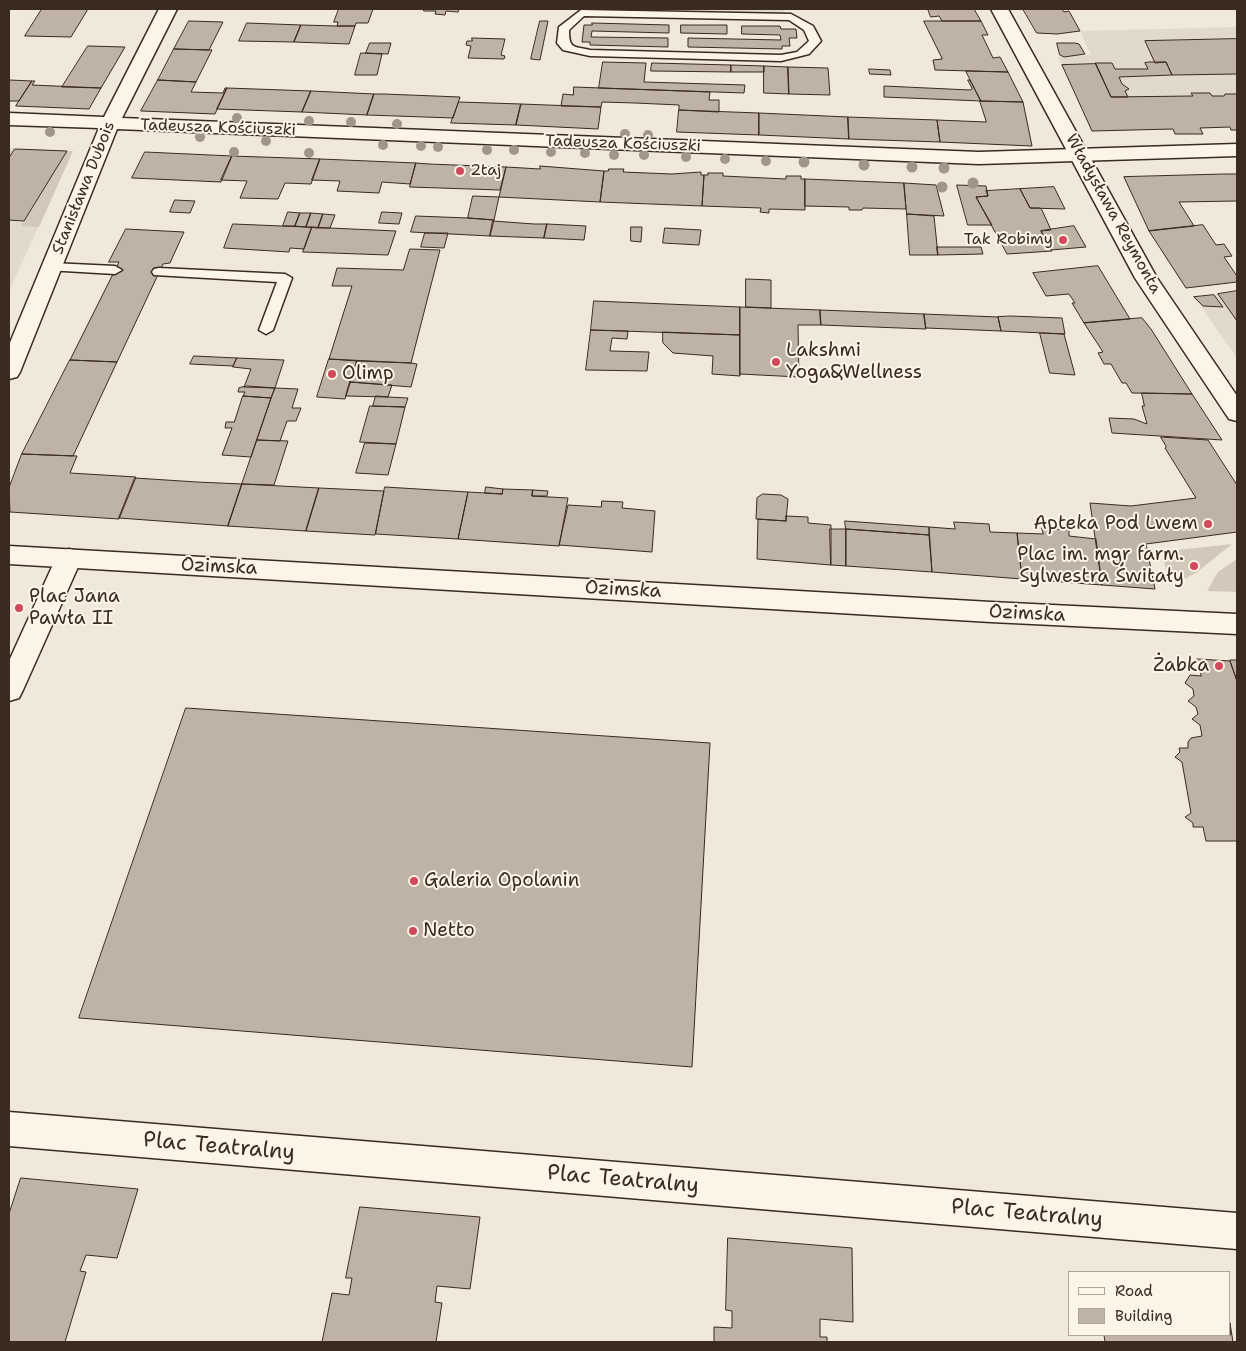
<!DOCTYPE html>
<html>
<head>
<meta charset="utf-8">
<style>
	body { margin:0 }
	#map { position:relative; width:1246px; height:1351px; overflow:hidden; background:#f0e9d9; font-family:"Shantell Sans",sans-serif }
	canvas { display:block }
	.frame { position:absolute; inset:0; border:10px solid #3b2a1e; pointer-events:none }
	.legend { position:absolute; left:1068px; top:1271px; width:162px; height:65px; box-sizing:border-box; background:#fcf5e5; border:1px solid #afa495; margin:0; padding:6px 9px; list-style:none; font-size:15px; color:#3b2a1e }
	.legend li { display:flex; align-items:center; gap:10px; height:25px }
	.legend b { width:25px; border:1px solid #afa495 }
</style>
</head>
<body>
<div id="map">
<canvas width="1246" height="1351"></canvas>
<div class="frame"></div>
<ul class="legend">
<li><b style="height:6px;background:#fcf5e5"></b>Road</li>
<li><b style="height:14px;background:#beb3a4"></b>Building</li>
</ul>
</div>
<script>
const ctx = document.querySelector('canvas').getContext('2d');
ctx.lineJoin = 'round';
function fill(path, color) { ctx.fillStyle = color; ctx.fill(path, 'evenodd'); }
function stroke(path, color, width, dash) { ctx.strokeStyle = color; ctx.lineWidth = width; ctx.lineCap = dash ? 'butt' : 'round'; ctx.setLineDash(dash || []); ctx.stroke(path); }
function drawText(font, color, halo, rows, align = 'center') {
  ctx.font = font + ' "Shantell Sans",sans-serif'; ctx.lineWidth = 4; ctx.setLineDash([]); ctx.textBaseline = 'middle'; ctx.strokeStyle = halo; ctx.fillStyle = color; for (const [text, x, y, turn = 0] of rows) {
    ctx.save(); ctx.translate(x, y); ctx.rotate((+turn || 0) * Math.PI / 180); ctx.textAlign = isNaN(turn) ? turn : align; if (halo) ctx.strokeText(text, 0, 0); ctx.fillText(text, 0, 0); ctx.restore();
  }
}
fill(new Path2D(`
	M592 9H784L785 13 592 10Z
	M1237 27V130H1231L1229 127 1200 128 1203 134H1175L1172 129 1092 131 1058 57 1091 55 1080 31Z
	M9 148 73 151 9 291Z
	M1237 291V358L1194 297Z`), '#e1d9c9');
fill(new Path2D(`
	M67 151H73L39 227 21 226Z
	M1232 544 1196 573 1184 579 1167 574 1163 557 1168 551Z
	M1237 559V592L1207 591 1218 572Z`), '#d2c9ba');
const building = new Path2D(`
	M42 9H88L71 37 25 36Z
	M339 9H373L368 23H356L355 26H337L338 22H334Z
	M424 9H459L458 12 446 11 445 15 435 14 436 11H424Z
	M928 9H974L981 21H942L939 16 931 17Z
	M1023 9H1062L1064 12 1069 11 1080 31 1057 34 1037 33Z
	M189 21 223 22 209 50 174 49Z
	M540 21H548L540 60 531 59Z
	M924 21H981L988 35H982L993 58 1000 57 1008 72 935 70 933 60 942 59Z
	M247 23 301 25 294 42 239 41Z
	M592 23 669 25V33L592 31 591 37 668 38V47L590 45V42H582L584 25H592Z
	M301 25 337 26H355L349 44 294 42Z
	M681 25H727V34L681 33Z
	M742 26H780L781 29H796L797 38H789L790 46H782V49L688 47V38L781 40 780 35 742 34Z
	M472 38 505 39 501 55 505 56 504 59 468 58 471 46 466 45 467 41H472Z
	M1237 39V74L1172 75 1166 62 1155 63 1145 41Z
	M370 43H391L388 54 366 53Z
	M1057 43H1075L1079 44 1085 54 1064 57 1060 55Z
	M88 46 125 47 101 88 62 87Z
	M174 49 212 50 196 82 158 80Z
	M361 53 382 54 377 75H355Z
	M603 62 646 63 644 82 745 85 744 93 599 88Z
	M1149 62H1166L1172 75 1119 77 1122 84 1129 89 1125 91 1128 97H1111L1095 63H1112L1115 69H1148L1145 63Z
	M652 63 731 65V72L651 71Z
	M1096 64 1111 97 1193 96 1191 93H1210L1212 96H1224L1225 94H1237V130H1231L1230 127 1200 128 1203 134H1175L1173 129 1092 131 1062 65Z
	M731 65 764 66V72H731Z
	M764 66 788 67 789 94 764 93Z
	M788 67 828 68 830 95 789 94Z
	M869 69 890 70 891 75 870 74Z
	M966 71 1008 72 1023 102 981 101Z
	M9 80 32 81 19 101H9Z
	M158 80 196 82 191 92 223 93 225 88H227L215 114 141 111Z
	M968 80H970L981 101 884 97V86L970 90 972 89Z
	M32 81H35L32 85 101 88 89 109 16 106Z
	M574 87 710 92 709 100H719V112L679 110V105L635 103 602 102 601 107 561 106 563 94 573 95Z
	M227 88 311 91 302 112 217 109Z
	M311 91 374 94 367 115 302 112Z
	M374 94H384L460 97 453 118 367 115Z
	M980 101 1023 102 1032 146 940 142 937 120 986 122Z
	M459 102 521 104 516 125 451 123Z
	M521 104 601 107 598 129 516 125Z
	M679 110 759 113V135L677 132Z
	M759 113 848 117 849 139 759 135Z
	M848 117 937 120 940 142 849 139Z
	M15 149 67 151 24 221 9 220V158Z
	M145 152 232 156 221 182 132 178Z
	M232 156 320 159 311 184 285 183 278 199 240 198 247 181 221 180Z
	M320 159 416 163 410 184 382 182 379 193 337 191 340 181 312 180Z
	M416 163 429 164 506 167 500 190 410 187Z
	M540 166 604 171 600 202 499 197 506 167 540 169Z
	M609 169H624L623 172 672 174 701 172V175H704L702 206 600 202 604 171H608Z
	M708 173H723V176L786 179V176H801V179H805V210L769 209V213L760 212 761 208 702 206 704 175H708Z
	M1224 174H1237V201L1179 202 1194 226 1149 231 1124 177Z
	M805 179 904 183 906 209 863 208 862 210H849V207L805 206Z
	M904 183 936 185 944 216 907 214Z
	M957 185 986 186 988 196 976 197 992 225H968Z
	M1054 187 1065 209 1030 208 1020 189Z
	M1020 189 1030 208H1040L1042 210 1051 230 1041 231 1052 251 1007 254 976 197 988 196 986 191Z
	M473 196 499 197 494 220 468 218Z
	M175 200 195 201 190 213 170 212Z
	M288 212 300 213 295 226H283Z
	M382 212 402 213 399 224 379 223Z
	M300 213H311L306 227 295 226Z
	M311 213 323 214 318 228 306 227Z
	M323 214 335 215 330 228H318Z
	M907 214 934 216 938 255H910Z
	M416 216 468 218 494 220 490 236 411 232Z
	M493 221 534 224H547L544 238 490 236Z
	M233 224 306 227H312L304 249 290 248 289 252 224 248Z
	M547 224 586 226 584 240 544 238Z
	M1203 225 1216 245 1224 244 1232 256 1224 257 1237 276V282L1186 288 1149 231Z
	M1074 226 1086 247 1051 250 1041 231Z
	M312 227 330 228 396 231 388 255 303 252Z
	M631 227H642L641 242 631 241Z
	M665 228 701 230 699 245 663 243Z
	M126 229 184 232 170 263 163 264 117 362 70 360 119 262H109Z
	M425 233H448L444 248 421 247Z
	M937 247H981L983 254 938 255Z
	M410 249 440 250 411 363 329 359 352 286H332L337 268 403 270Z
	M1098 266 1130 319 1084 323 1072 303H1075L1069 294 1046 296 1033 273Z
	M746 279 771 280V308L746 307Z
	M1237 291V321L1218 294Z
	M1214 295 1223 307 1203 306 1194 297Z
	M594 301 740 307V335L591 330Z
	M740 307 820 310 821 325H798L799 377 740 374Z
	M820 310 924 314 926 329 821 325Z
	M924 314 998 317 1001 331 926 328Z
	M1011 316 1062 318 1065 334 1001 331 998 317Z
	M1142 318 1151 329 1192 394 1132 393 1126 383H1122L1111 364H1104L1098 353 1103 352 1084 323Z
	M591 330 628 331 627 339 612 338 610 351 649 352 647 371 586 370Z
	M663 332 740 335V376L712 374 713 356 673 353 663 343Z
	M1040 333 1064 334 1075 375 1050 373Z
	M194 356 237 358 233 366 190 364Z
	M237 358 284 360 275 388 244 387 251 369 233 367Z
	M329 359 357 361 345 399 317 397Z
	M70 360 117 362 73 456 22 454Z
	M357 361 411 363 417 364 411 387 350 382Z
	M350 382 392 385 388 397 346 396Z
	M247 386 275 388 271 398 243 396 245 392H238L239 388Z
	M275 388 298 389 292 408H301L296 421H287L280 441 257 440Z
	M1142 393 1192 394 1222 440 1112 433 1109 418 1134 419 1147 424 1142 406H1144Z
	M243 396 271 398 251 457 222 455 232 428H225L226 422H234Z
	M376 396 388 397 408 398 405 407 373 406Z
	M370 406 405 407 396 444 360 442Z
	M1161 437 1208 440 1237 485V532L1146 544 1155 589 1102 585 1090 503 1131 506 1196 498 1165 448 1166 447Z
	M257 440 288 441 274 485 242 484Z
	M365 443 396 444 388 475 356 473Z
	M22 454 77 456 70 473 136 477 119 519 10 512 9 488Z
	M135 478 197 482 242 484 228 526 119 518Z
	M242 484 319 488 306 531 228 526Z
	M385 487 468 492 458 539 376 534Z
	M486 487 503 489 502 494 485 493Z
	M319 488 384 491 375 535 306 531Z
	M503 489 533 490 532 496 568 498 559 546 458 539 468 492 502 494Z
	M533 490 548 491 547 496H532Z
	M763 494 781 495 788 499 786 521 756 519 757 498Z
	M602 501 623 502 622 508 655 511 652 552 559 545 568 505 601 507Z
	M786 516 808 517V523L831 525V565L757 559 758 519 786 521Z
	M845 521 929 527V535L846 529Z
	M954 522 989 524 990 532 1017 533 1022 579 932 572 929 527 955 529Z
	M1042 528 1069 530V536L1096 539 1102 585 1022 579 1017 533 1043 534Z
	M830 529H846V566L831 565Z
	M846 529 929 535 932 572 846 566Z
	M1197 659 1230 661 1237 681V841H1206L1203 827H1193V823L1185 817 1191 813 1182 762 1175 757 1180 752 1179 748H1188V742L1191 738 1202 736 1200 725 1192 719 1198 714 1196 707 1188 701 1194 696 1193 689 1185 683 1190 675 1201 676Z
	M1230 660H1237V681L1230 661Z
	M186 708 710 743 692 1067 79 1018Z
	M21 1178 138 1189 117 1258 86 1255 80 1271 86 1272 65 1342H9V1214Z
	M360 1207 480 1217 470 1289 437 1286 435 1302 442 1303 436 1342H322L332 1293 349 1295 352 1278H346Z
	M728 1238 852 1248 853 1322 820 1319V1337H827V1342H714V1327L732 1328V1311L726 1310Z
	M1230 1323 1233 1342H1105L1104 1335H1230Z`);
fill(building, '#beb3a4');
stroke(building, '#3b2a1e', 1);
const lane = new Path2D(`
	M581 10 791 14 813 26 821 41 809 54 781 61 590 56 563 50 557 43 559 27ZM584 16 789 20 804 30 809 41 797 52 781 55 590 50C573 46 569 49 569 30Z
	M52 263 115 266 122 270 115 274 47 270 45 267Z
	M159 268 285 274 292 278 273 330 266 334 259 330 277 282 154 275 152 272 154 269Z`);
const street = new Path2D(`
	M159 9H177L122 118 979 152 1237 144V156L979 164 117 129 20 372 17 377 9 379V345L99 128 9 125V113L104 117Z
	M69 549 78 551 82 558 23 690 19 698 9 701V661L56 558 60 551Z
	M9 1112 1237 1213V1249L9 1146Z`);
const secondary = new Path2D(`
	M991 9H1008L1157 278 1237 396V421L1229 419 1135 278Z
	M9 546 991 602 1237 614V634L991 622 9 564Z`);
stroke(lane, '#3b2a1e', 3);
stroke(street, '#3b2a1e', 3);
stroke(secondary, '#3b2a1e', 3);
fill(lane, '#fcf5e5');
fill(street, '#fcf5e5');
fill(secondary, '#fcf5e5');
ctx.fillStyle = '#a19688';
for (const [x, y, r] of [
	[237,118,5],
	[309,121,5],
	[351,122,5],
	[397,124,5],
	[50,132,5],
	[625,134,5],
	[648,135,5],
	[200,137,5],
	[266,141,5],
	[383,145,5],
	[421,146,5],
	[438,147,5],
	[487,150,5],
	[514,150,5],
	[234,152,5],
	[551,152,5],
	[309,153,5],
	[585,153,5],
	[614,155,5],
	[644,155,5],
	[686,157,5],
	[725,159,5],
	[766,161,5],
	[804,162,5.5],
	[864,165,5.5],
	[912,167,5.5],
	[944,168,5.5],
	[973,183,5.5],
	[942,187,5.5]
]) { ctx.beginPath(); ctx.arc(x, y, r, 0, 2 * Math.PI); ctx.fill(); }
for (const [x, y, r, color] of [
	[460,171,5,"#d1495b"],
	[1063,240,5,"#d1495b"],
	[776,362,5,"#d1495b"],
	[332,374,5,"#d1495b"],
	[1208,524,5,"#d1495b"],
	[1194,566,5,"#d1495b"],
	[19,608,5,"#d1495b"],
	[1219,666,5,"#d1495b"],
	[414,881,5,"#d1495b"],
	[413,931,5,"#d1495b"]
]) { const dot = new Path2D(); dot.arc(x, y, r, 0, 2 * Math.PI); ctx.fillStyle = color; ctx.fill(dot); stroke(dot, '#fcf5e5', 2); }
drawText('16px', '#3b2a1e', '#fcf5e5', [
	["Tadeusza Kościuszki",218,128,2],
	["Tadeusza Kościuszki",623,144,2],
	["Stanisława Dubois",84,188,-68],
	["Władysława Reymonta",1113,214,61]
]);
drawText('16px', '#3b2a1e', '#fcf5e5', [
	["2taj",470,171],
	["Tak Robimy",1053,240,"right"]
], 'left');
drawText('19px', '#3b2a1e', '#fcf5e5', [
	["Lakshmi",786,351],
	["Yoga&Wellness",786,373],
	["Olimp",342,374],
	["Apteka Pod Lwem",1198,524,"right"],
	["Plac im. mgr farm.",1184,555,"right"],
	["Sylwestra Świtały",1184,577,"right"],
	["Plac Jana",29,597],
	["Pawła II",29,619],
	["Żabka",1209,666,"right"],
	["Galeria Opolanin",424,881],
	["Netto",423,931]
], 'left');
drawText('19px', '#3b2a1e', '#fcf5e5', [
	["Ozimska",219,567,3],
	["Ozimska",623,590,3],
	["Ozimska",1027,614,3]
]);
drawText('22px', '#3b2a1e', '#fcf5e5', [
	["Plac Teatralny",219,1147,5],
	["Plac Teatralny",623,1180,5],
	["Plac Teatralny",1027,1214,5]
]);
</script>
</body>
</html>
